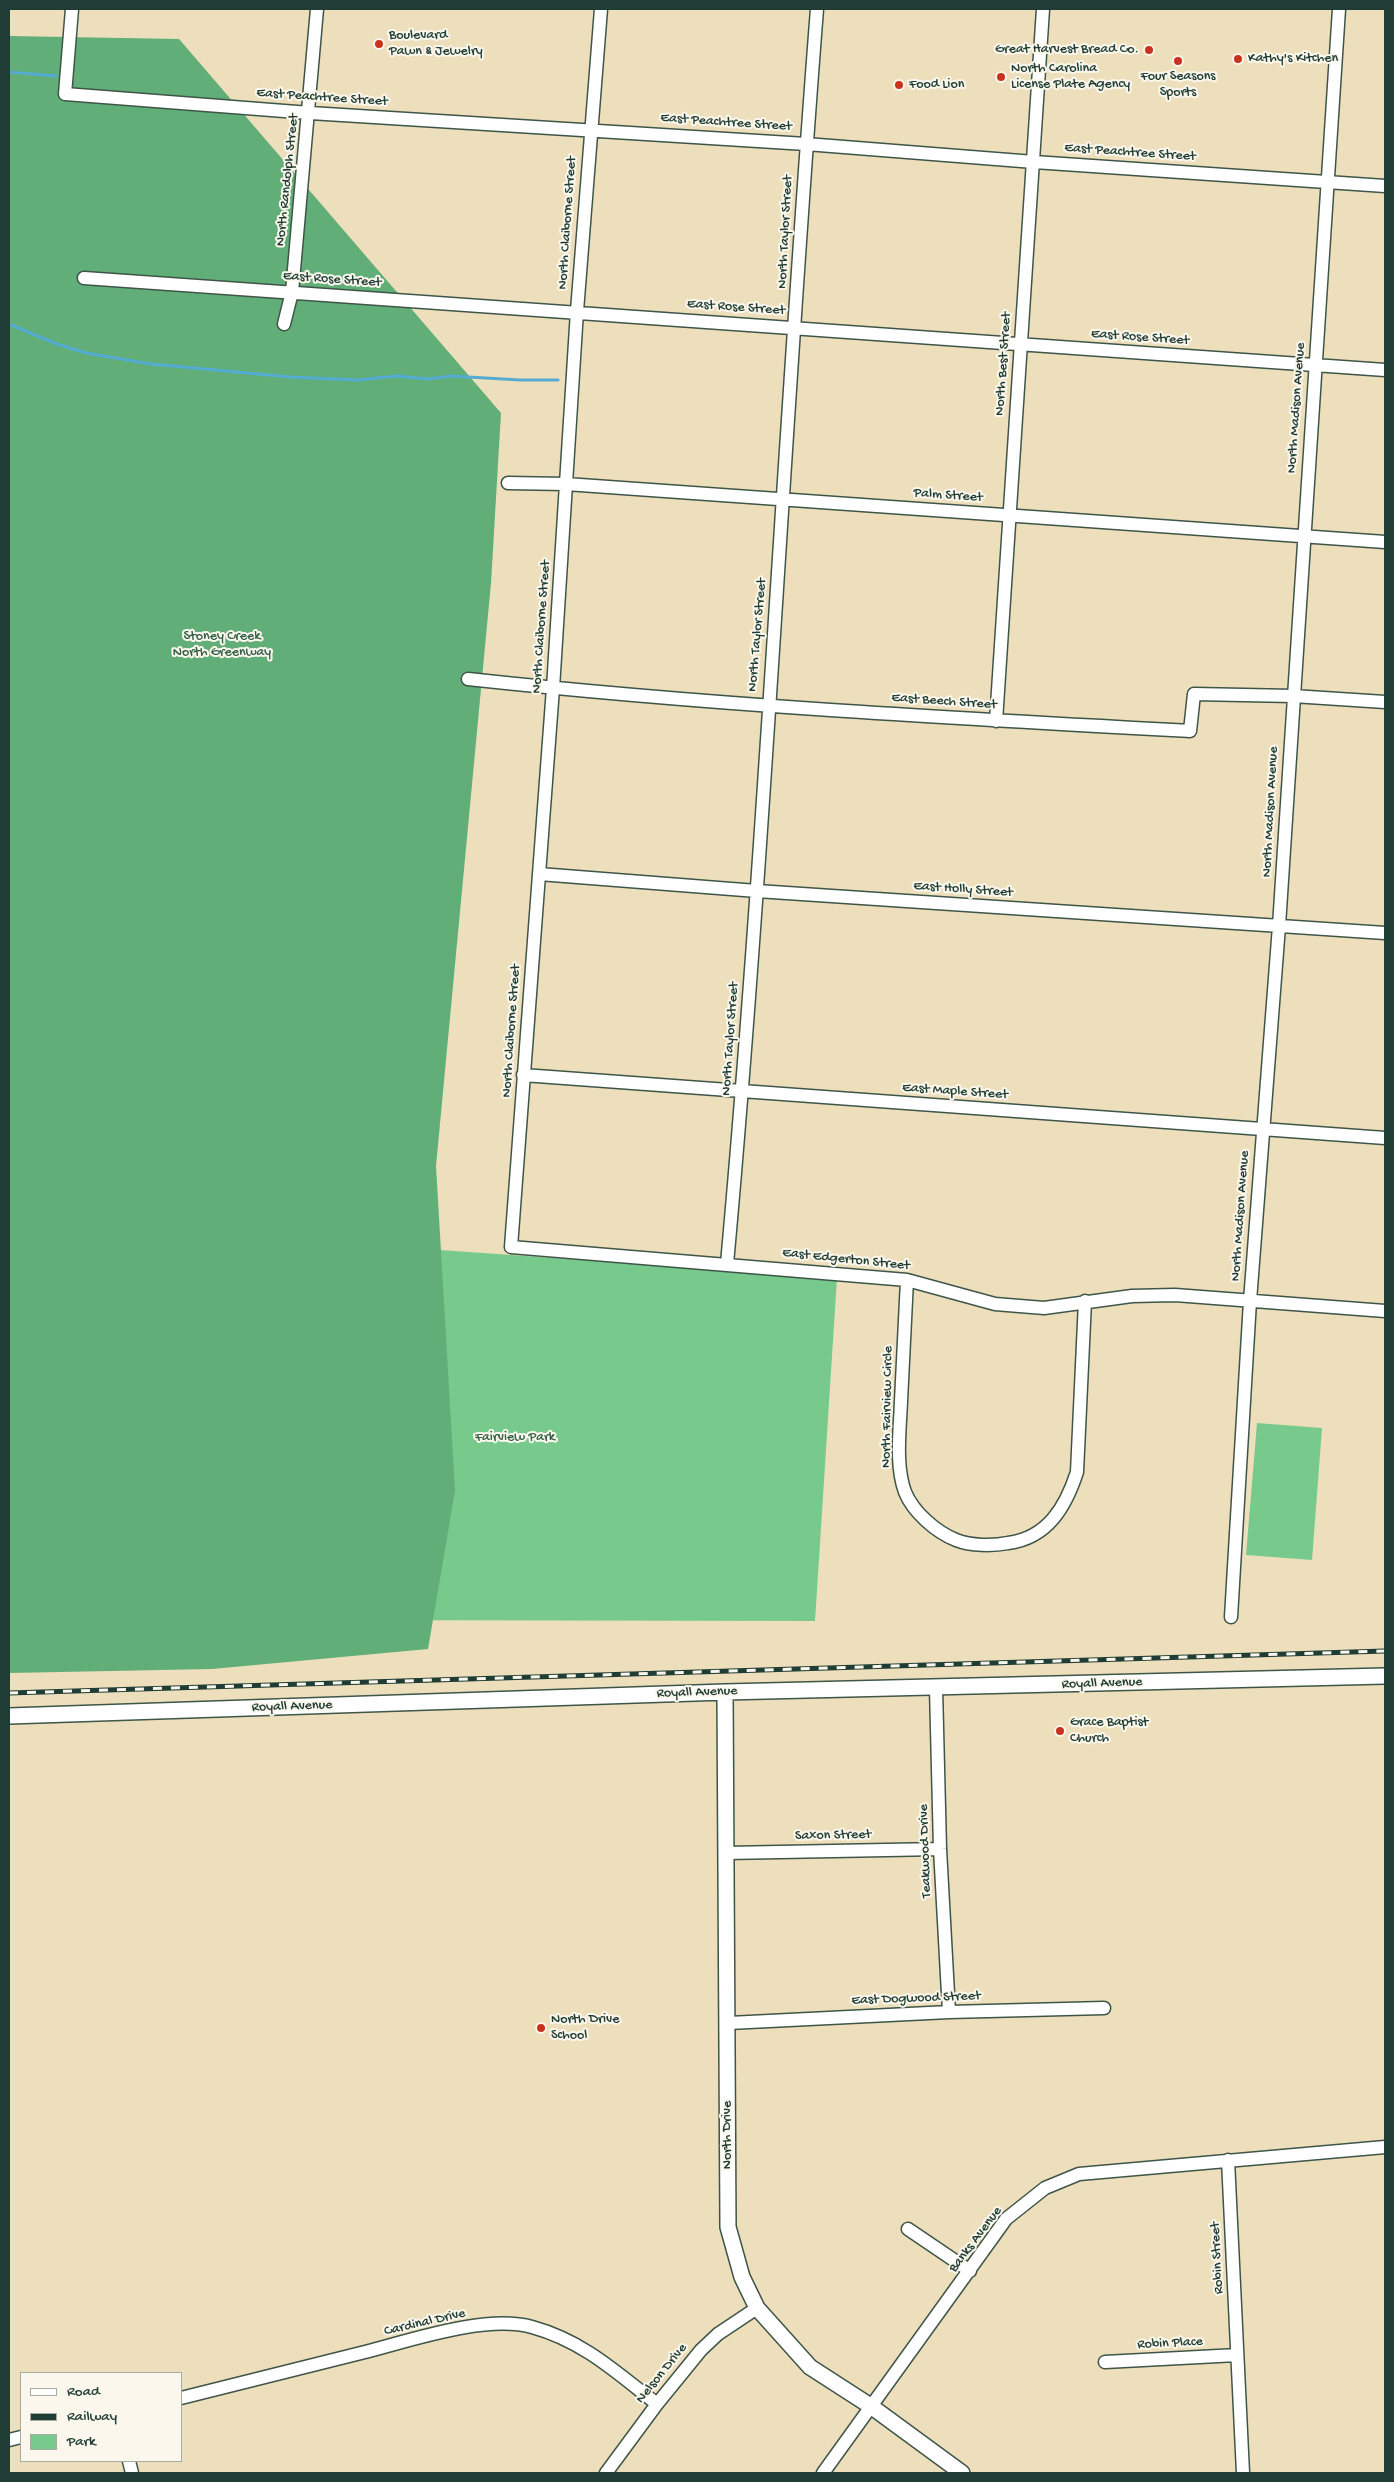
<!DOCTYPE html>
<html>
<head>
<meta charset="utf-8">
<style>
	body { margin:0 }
	#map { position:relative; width:1394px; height:2482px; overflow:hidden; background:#eddfbc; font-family:"Gochi Hand",sans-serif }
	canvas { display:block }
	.frame { position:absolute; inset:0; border:10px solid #1f3d34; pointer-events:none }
	.legend { position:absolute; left:20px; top:2372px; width:162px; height:90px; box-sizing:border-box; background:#fbf7ec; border:1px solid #a3ada2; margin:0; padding:6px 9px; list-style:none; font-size:15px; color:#1f3d34 }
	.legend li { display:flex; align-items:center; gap:10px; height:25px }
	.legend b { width:25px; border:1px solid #a3ada2 }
</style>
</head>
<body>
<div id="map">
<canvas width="1394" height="2482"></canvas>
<div class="frame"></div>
<ul class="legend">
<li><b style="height:6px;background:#fff"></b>Road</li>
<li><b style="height:6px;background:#1f3d34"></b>Railway</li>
<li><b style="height:14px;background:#77ca8c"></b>Park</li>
</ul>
</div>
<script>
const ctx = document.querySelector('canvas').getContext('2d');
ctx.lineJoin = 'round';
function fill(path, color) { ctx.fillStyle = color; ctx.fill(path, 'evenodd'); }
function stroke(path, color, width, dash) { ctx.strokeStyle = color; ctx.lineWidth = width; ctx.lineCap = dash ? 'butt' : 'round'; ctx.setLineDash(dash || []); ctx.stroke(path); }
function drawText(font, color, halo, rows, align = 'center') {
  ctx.font = font + ' "Gochi Hand",sans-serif'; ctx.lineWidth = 4; ctx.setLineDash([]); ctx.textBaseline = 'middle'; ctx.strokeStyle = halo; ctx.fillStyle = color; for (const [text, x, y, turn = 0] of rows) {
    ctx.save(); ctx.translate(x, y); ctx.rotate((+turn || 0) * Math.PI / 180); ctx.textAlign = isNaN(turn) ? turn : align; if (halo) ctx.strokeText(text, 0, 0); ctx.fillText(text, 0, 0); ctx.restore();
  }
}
fill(new Path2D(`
	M341 1243 837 1278 815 1621 319 1620Z
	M1257 1423 1322 1428 1312 1560 1246 1555Z`), '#77ca8c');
fill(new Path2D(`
	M9 36 179 39 501 413 491 583 436 1166 455 1491 428 1649 212 1669 9 1673Z`), '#61ae78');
stroke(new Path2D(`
	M9 72 56 76
	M9 324 57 344 86 353 151 364 290 377 358 380 397 376 428 379 451 376 520 380H558`), '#55abd2', 3);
const minor = new Path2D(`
	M72 9 65 94 310 113 806 144 1034 162 1385 186
	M601 9 577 311 553 688 511 1247 907 1280 995 1304 1044 1308 1132 1296 1175 1295 1385 1311
	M84 278 1385 370
	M284 324 292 292 317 9
	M508 483 566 484 1385 542
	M468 679C707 705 949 718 1190 731L1194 694 1293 696 1385 702
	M996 721 1043 9
	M539 874 757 891 1385 933
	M523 1075 1385 1138
	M727 1264C765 846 784 427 817 9
	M907 1280C905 1320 903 1361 901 1401 900 1429 895 1465 905 1492 913 1512 936 1532 956 1540 971 1546 993 1546 1008 1543 1048 1538 1066 1506 1077 1472L1085 1301
	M1231 1617 1250 1301 1279 926 1339 9
	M936 1688 940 1849 949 2012
	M726 1853 940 1849
	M729 2023 949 2012 1104 2008
	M1228 2160 1243 2473
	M908 2229 970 2271
	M1105 2362 1237 2355
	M181 2398C241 2383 301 2368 361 2353 409 2341 485 2314 532 2327 583 2341 616 2372 657 2404
	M9 2440 21 2437
	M129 2461 132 2473
	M606 2473 657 2404 701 2350 718 2334 757 2308
	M823 2473 1006 2219 1045 2188 1079 2174 1385 2147`);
const tertiary = new Path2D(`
	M725 1692 728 2227 742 2277 757 2308 810 2367 872 2407 962 2473
	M9 1716 725 1692 1385 1676`);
stroke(minor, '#3e5548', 15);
stroke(tertiary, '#3e5548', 18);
stroke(minor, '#fff', 12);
stroke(tertiary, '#fff', 15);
const rail = new Path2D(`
	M9 1693 1385 1651`);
stroke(rail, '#1f3d34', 5);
stroke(rail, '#fbf7ec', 3, [9]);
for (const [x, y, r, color] of [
	[379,44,5,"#c8321e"],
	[1149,50,5,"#c8321e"],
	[1238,59,5,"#c8321e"],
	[1178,61,5,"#c8321e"],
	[1001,77,5,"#c8321e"],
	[899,85,5,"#c8321e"],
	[1060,1731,5,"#c8321e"],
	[541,2028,5,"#c8321e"]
]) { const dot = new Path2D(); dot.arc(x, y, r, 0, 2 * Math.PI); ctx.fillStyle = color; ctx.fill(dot); stroke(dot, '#fbf7ec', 2); }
drawText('14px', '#1f3d34', '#fbf7ec', [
	["Boulevard",389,36],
	["Pawn & Jewelry",389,52],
	["Great Harvest Bread Co.",1139,50,"right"],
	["Kathy's Kitchen",1248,59],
	["North Carolina",1011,69],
	["License Plate Agency",1011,85],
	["Four Seasons",1178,77,"center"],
	["Sports",1178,93,"center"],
	["Food Lion",909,85],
	["Grace Baptist",1070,1723],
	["Church",1070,1739],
	["North Drive",551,2020],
	["School",551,2036]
], 'left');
drawText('14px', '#1f3d34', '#fbf7ec', [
	["East Peachtree Street",322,98,4],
	["East Peachtree Street",726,123,4],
	["East Peachtree Street",1130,153,4],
	["North Randolph Street",288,180,-84],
	["North Claiborne Street",568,223,-86],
	["North Taylor Street",786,232,-87],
	["East Rose Street",332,280,4],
	["East Rose Street",736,308,4],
	["East Rose Street",1140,338,4],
	["North Best Street",1004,364,-86],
	["North Madison Avenue",1297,408,-86],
	["Palm Street",948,496,4],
	["North Claiborne Street",542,627,-86],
	["North Taylor Street",758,635,-85],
	["East Beech Street",944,702,4],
	["North Madison Avenue",1271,812,-87],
	["East Holly Street",963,890,4],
	["North Claiborne Street",512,1031,-86],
	["North Taylor Street",731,1039,-86],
	["East Maple Street",955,1092,4],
	["North Madison Avenue",1241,1216,-86],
	["East Edgerton Street",846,1260,6],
	["North Fairview Circle",888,1407,-89],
	["Royall Avenue",1102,1684,-2],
	["Royall Avenue",697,1693,-2],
	["Royall Avenue",292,1707,-2],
	["Saxon Street",833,1836,-1],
	["Teakwood Drive",926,1851,-92],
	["East Dogwood Street",916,1999,-2],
	["North Drive",728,2135,-90],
	["Banks Avenue",976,2240,-53],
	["Robin Street",1218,2258,-93],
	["Cardinal Drive",425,2323,-13],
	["Robin Place",1170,2344,-3],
	["Nelson Drive",662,2374,-51]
]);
drawText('14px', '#35604a', '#fbf7ec', [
	["Stoney Creek",222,637],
	["North Greenway",222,653],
	["Fairview Park",515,1438]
]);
</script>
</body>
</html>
